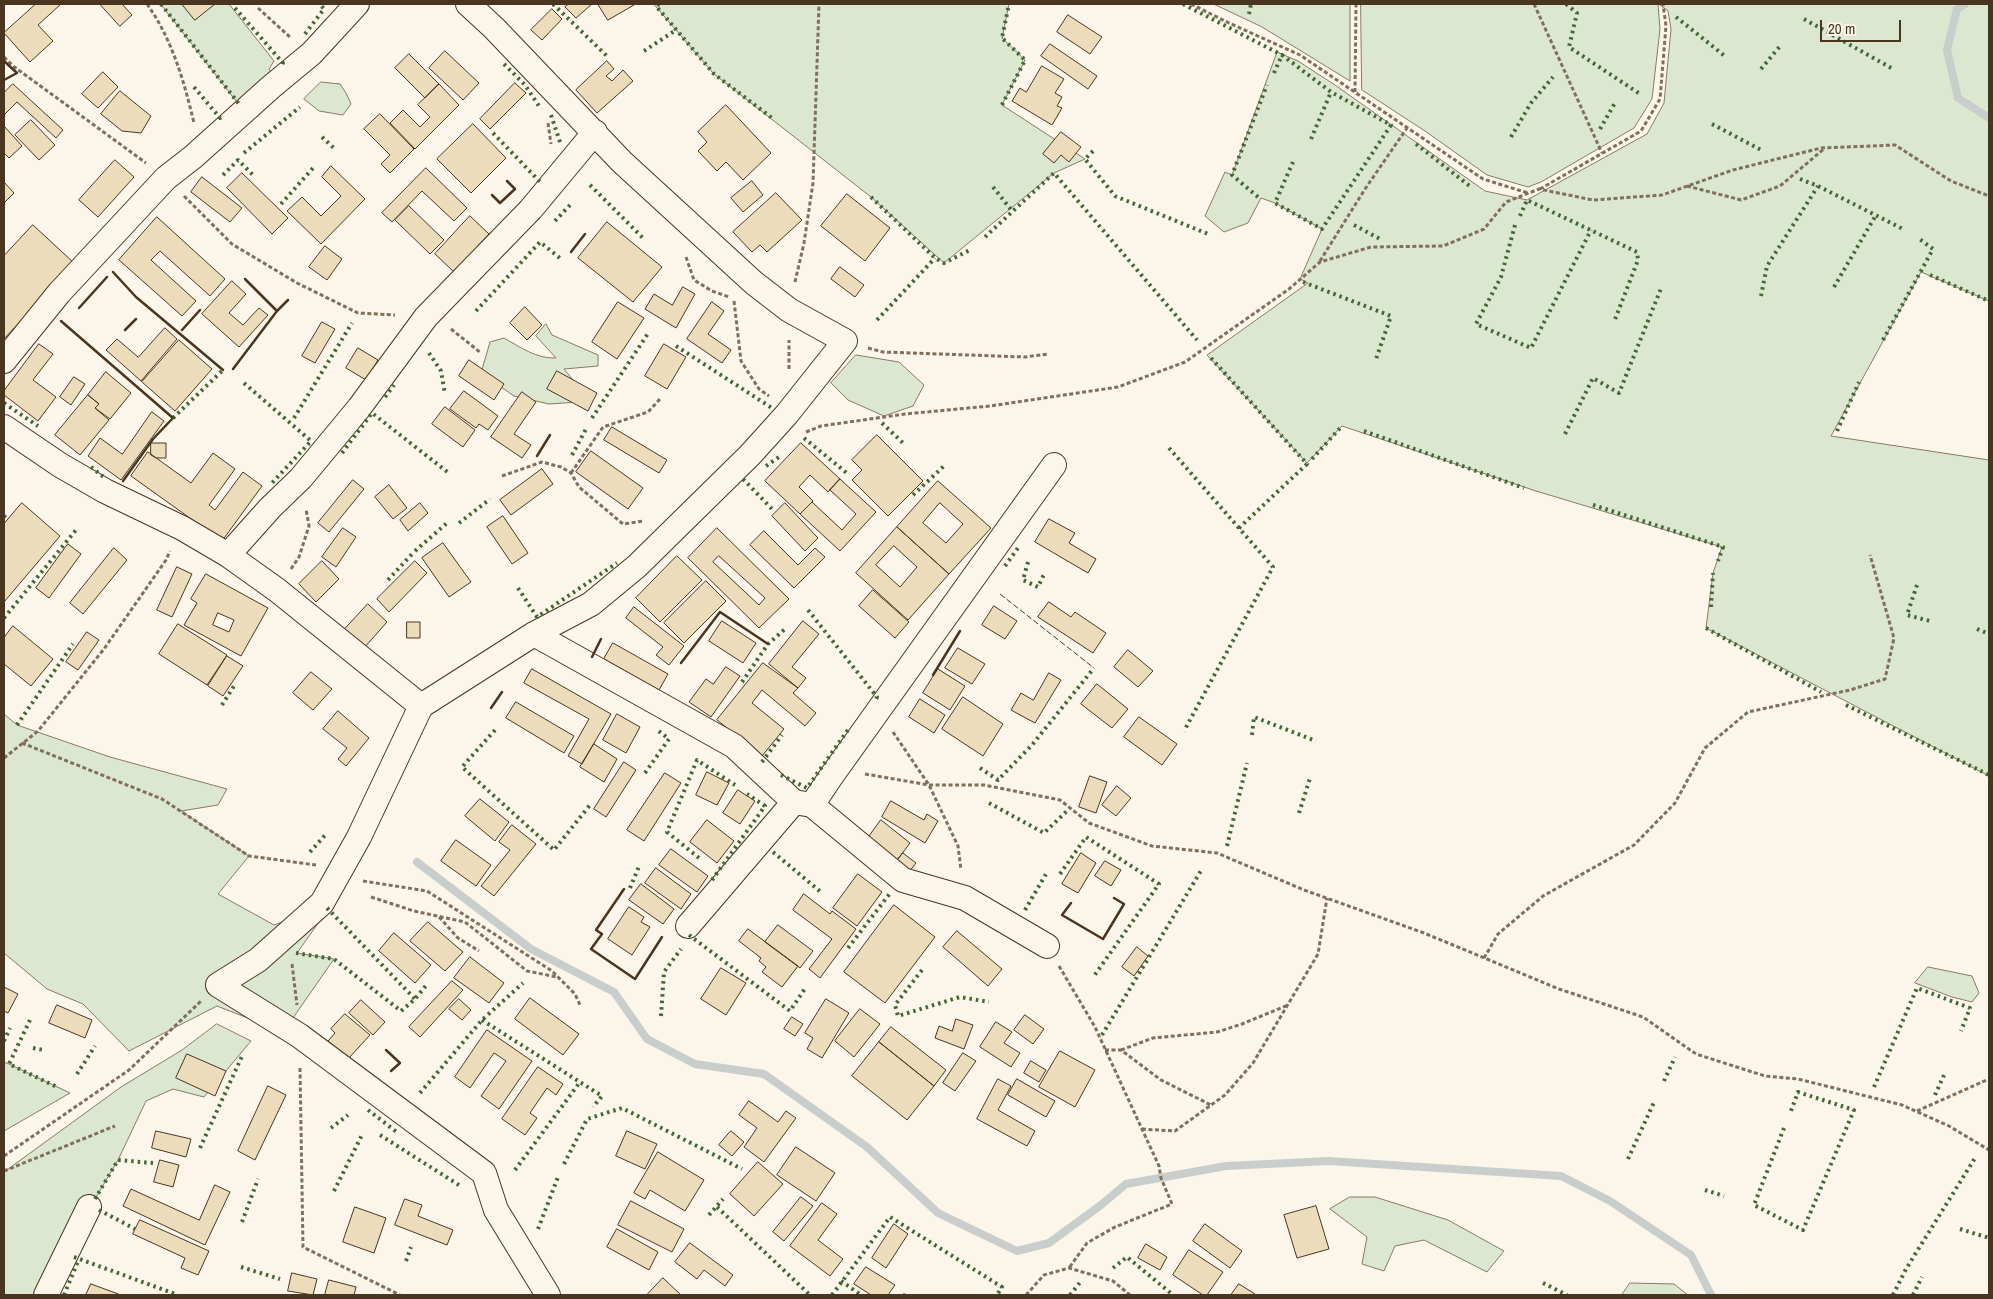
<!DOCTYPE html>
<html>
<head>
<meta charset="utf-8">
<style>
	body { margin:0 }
	#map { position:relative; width:1993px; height:1299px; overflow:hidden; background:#fbf6e9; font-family:"Archivo Narrow",sans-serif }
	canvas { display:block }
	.frame { position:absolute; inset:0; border:5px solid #4a3520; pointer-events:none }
	.scale { position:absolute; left:1820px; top:20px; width:81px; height:22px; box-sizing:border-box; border:2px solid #4a3520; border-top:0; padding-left:6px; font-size:15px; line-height:18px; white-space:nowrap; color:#4a3520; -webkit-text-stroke:4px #fbf6e9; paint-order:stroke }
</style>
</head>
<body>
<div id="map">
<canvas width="1993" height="1299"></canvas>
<div class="frame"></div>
<div class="scale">20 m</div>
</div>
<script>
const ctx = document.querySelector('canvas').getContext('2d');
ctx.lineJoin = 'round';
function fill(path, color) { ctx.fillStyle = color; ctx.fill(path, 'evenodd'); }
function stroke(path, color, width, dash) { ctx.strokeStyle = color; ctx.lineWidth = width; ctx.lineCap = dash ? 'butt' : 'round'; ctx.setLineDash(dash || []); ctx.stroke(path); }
const green = new Path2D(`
	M161 4H229L274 61 269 69 281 89 239 104Z
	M654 4H1009L1002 38 1025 60 1002 105 1085 159 1054 173 944 263 871 197 714 74Z
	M1214 4H1350V81L1262 27Z
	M1361 4H1658L1660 29 1652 99 1634 128 1541 182 1528 187 1487 175 1425 131 1362 90Z
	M1659 4H1989V301L1921 272 1831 436 1989 460V776L1706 628 1713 573 1722 547 1536 491 1342 426 1307 463 1207 355 1308 283 1300 279 1322 229 1275 203 1261 198 1248 223 1224 232 1205 216 1225 172 1232 175 1277 52 1298 61 1335 85 1485 191 1527 200 1647 134 1664 103 1671 29 1668 11Z
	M321 82 340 84 346 93 351 104 343 115 319 111 304 99Z
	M546 324 552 335 598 355V366L564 369 578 386V402L549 404 514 396 481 373 490 342 504 338C520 347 537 359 556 358L536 336Z
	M856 355 899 362 924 385 913 406 884 416 848 400 831 383Z
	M4 714 17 725 110 757 227 789 218 805 181 811 249 856 218 894 274 925 301 915 319 922 297 953 334 959 279 1038 263 1024 217 1006 129 1051 83 1004 47 989 4 953Z
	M1928 967 1972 976 1979 993 1972 1002 1952 997 1915 983Z
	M217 1024 251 1041 204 1097 173 1089 146 1101 118 1160 95 1199 48 1295H4V1172L121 1087 182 1050Z
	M4 1062 9 1064 70 1093 4 1131Z
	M1350 1197H1375L1448 1220 1504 1251 1487 1272 1424 1240 1395 1246 1384 1271 1362 1264 1367 1237 1330 1209Z
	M1630 1283 1674 1284 1688 1295H1622Z`);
fill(green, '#dce7d0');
stroke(green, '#887966', 1);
stroke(new Path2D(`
	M1965 4 1957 9 1947 50 1958 98 1989 118
	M417 862 531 949 614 992 647 1039 695 1064 764 1074 867 1147 938 1213 1017 1251 1049 1243 1101 1205 1126 1184 1226 1166 1329 1161 1437 1168 1561 1176 1610 1201 1691 1255 1711 1295`), '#c9cecd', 8);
const building = new Path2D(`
	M36 4H61L38 25 53 41 30 62 4 33Z
	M100 4H122L132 15 120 26Z
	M182 4H215L195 20Z
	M569 4H592L576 18 565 7Z
	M598 4H633L634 5 608 20Z
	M552 9 562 19 542 40 531 30Z
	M1068 15 1102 37 1090 54 1057 32Z
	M1050 44 1097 76 1088 89 1041 56Z
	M445 51 479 83 463 100 429 68Z
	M409 54 439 84 425 98 395 68Z
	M607 61 614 69 606 76 612 81 623 70 633 81 597 113 576 90Z
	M1042 66 1064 79 1055 93 1062 97 1057 106 1062 108 1052 125 1012 101 1020 88 1026 92Z
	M103 72 118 87 98 108 82 94Z
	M515 83 526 93 490 129 480 119Z
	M13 84 63 130 56 138 17 102 4 115V93Z
	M439 84 459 105 415 149 390 123 403 110 420 127 430 117 418 105Z
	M120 91 151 116 141 133 122 131 101 114Z
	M726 105 771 153 743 180 726 162 717 171 698 151 707 142 698 132Z
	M380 114 414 149 390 173 381 164 390 155 364 129Z
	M31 120 55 145 39 160 15 135Z
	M473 124 506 158 471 193 437 159Z
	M4 126 22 146 9 158 4 153Z
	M1061 132 1081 147 1069 162 1061 155 1054 163 1043 154Z
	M115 160 134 177 98 217 79 200Z
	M331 166 365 199 321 244 287 211 302 197 321 216 341 196 322 177Z
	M426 168 467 208 454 221 422 191 392 222 382 213Z
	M242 173 288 218 272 234 227 188Z
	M202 177 242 208 230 222 191 192Z
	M752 181 763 195 743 212 731 198Z
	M4 182 14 193 4 203Z
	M776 193 802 220 767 252 760 245 752 252 733 232Z
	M847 194 890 228 865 261 821 226Z
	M409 206 444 240 430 254 395 220Z
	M470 216 489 234 454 272 435 254Z
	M157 217 225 279 210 296 160 251 151 260 196 301 182 316 119 260Z
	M607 222 662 267 633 302 578 258Z
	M33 225 74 263 4 339V256Z
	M325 246 342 259 327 280 309 267Z
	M840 267 864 285 855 297 831 279Z
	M232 281 246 294 229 313 243 325 259 308 268 315 239 347 202 314Z
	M683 287 695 294 676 328 645 309 654 294 672 305Z
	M618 302 644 318 617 359 592 342Z
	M712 302 724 311 708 334 731 350 722 363 687 339Z
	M525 307 542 325 527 340 510 323Z
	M322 322 335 329 315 363 302 356Z
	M165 328 177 339 141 381 106 350 117 339 138 357Z
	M179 340 212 369 175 411 142 382Z
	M39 344 53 354 33 380 56 397 38 421 4 395V391Z
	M664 344 686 357 667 389 645 376Z
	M358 348 378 360 366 380 346 368Z
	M469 360 504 384 494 400 459 376Z
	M557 371 597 393 588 411 547 389Z
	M106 372 131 393 110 419 95 408 99 404 88 395Z
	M74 377 85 384 71 405 60 397Z
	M464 391 498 416 488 430 479 424 476 428 450 409Z
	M522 392 536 402 514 434 531 445 522 458 491 437Z
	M88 395 99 404 95 408 109 420 80 455 55 435Z
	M445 407 475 430 463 447 432 424Z
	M152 412 164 421 121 480 88 456 100 438 122 454Z
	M612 427 667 460 659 473 604 440Z
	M877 435 923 481 888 516 852 480 862 470 852 460Z
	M151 443H166V458H156L151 455Z
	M801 443 840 479 828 492 810 475 799 487 813 501 800 514 765 481Z
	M591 451 643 488 628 509 576 472Z
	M148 452 191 483 213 453 235 469 209 505 215 510 243 472 262 486 222 541 131 476Z
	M542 469 553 484 511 515 500 500Z
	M840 479 876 512 840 551 800 514 812 502 842 530 856 514 830 490Z
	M353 480 364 489 329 532 318 523Z
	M938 481 991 528 949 574 897 527ZM940 503 963 524 946 543 923 523Z
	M389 485 407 508 393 519 375 497Z
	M22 503 60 536 4 602V524Z
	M420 503 428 513 408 531 400 520Z
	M785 503 818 538 805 551 772 516Z
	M503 516 528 553 512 564 487 527Z
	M1049 519 1075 533 1069 543 1096 559 1088 573 1035 542Z
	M897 527 949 574 908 620 856 573ZM894 546 917 567 900 587 876 565Z
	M343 528 356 537 336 567 322 557Z
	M717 528 789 599 759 628 688 558ZM719 556 765 598 759 605 713 562Z
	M764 531 798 565 815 548 825 557 794 588 750 545Z
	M443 543 471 582 449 597 422 558Z
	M68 544 81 554 49 598 36 588Z
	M114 548 127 560 83 614 70 603Z
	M677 556 702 580 660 622 636 598Z
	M322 561 339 579 316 602 299 584Z
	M415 561 427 573 389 612 377 599Z
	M177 567 192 574 172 617 157 610Z
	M206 574 268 608 241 656 184 625 197 603 191 599ZM218 613 234 620 229 632 213 625Z
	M706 581 726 601 684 643 664 623Z
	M873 590 909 622 895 638 859 606Z
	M1049 602 1071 617 1075 612 1106 633 1093 653 1038 617Z
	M368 604 387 622 364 648 345 629Z
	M994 606 1017 621 1005 639 982 625Z
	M634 607 684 646 669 665 656 655 663 647 626 618Z
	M722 621 756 643 743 663 709 641Z
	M803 621 819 634 792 667 806 678 798 688 769 664Z
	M407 622H420V638H407Z
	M178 624 227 655 207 685 159 654Z
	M13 626 53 659 31 686 4 664V638Z
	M87 632 99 640 78 670 66 662Z
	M613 643 668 674 659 690 604 659Z
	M958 648 985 664 972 684 945 668Z
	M1128 650 1153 671 1138 687 1114 667Z
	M227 656 243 666 223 696 208 686Z
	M763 663 798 688 793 693 816 713 805 726 762 690 752 703 784 729 762 756 717 720Z
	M726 667 740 676 711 717 689 702 706 679 713 684Z
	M532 669 611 714 582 764 568 756 589 719 524 683Z
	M938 669 965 686 950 710 923 693Z
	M311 672 332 689 313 710 293 693Z
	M1049 673 1061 680 1035 723 1011 710 1021 693 1033 700Z
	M1097 684 1128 709 1112 728 1081 704Z
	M963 697 1003 724 983 756 942 729Z
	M920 699 945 715 934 733 909 717Z
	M516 702 574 736 564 753 506 718Z
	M338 711 369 738 346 766 338 759 347 748 323 729Z
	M617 714 640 727 626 753 603 740Z
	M1139 717 1177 744 1162 765 1124 737Z
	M594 744 617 759 604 782 580 767Z
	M624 762 636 770 606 817 594 809Z
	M707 772 729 783 717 805 696 795Z
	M665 773 681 783 644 841 627 830Z
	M1090 776 1107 782 1096 813 1079 807Z
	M1117 786 1131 798 1116 816 1102 805Z
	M738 790 755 801 740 824 723 813Z
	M480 799 509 822 495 841 465 816Z
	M891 801 924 820 927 814 938 821 925 843 882 817Z
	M707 820 734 841 717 863 690 842Z
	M881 820 910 843 892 867 868 838Z
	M512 825 536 844 494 896 481 886 510 850 499 842Z
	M456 840 491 865 476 886 441 861Z
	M671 849 708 876 697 892 659 865Z
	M903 853 916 863 905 877 892 867Z
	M1081 853 1096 863 1078 893 1062 884Z
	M1105 861 1121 870 1111 886 1095 876Z
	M656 868 691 894 681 909 645 883Z
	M858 874 882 892 857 926 833 908Z
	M641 884 674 909 663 924 629 900Z
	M804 894 830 914 832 911 856 929 820 978 809 969 832 939 793 910Z
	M894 905 935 937 885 1003 844 972Z
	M629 907 644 917 641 922 650 927 632 955 608 939Z
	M428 922 463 952 445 971 410 941Z
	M778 925 813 951 800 968 765 942Z
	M748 929 798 966 782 987 762 972 766 967 759 961 761 958 739 941Z
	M957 931 1002 969 988 986 943 947Z
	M394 933 431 965 415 983 379 951Z
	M1137 947 1148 956 1134 976 1122 967Z
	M470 957 504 983 489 1003 454 978Z
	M721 968 746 983 726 1015 701 999Z
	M452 981 463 990 420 1037 409 1027Z
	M4 987 18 994 8 1013 4 1011Z
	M530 998 579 1034 563 1055 515 1019Z
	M459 999 471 1010 462 1020 449 1009Z
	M826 999 849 1013 822 1058 807 1049 813 1038 805 1033Z
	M361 1000 385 1022 373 1035 349 1013Z
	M57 1005 92 1020 85 1038 49 1023Z
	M860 1009 880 1024 854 1057 835 1041Z
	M345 1014 370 1035 348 1059 328 1041 335 1033 331 1029Z
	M1025 1015 1044 1029 1033 1044 1014 1030Z
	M792 1017 803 1024 795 1036 784 1029Z
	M956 1019 973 1025 964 1049 935 1038 939 1026 952 1031Z
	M996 1022 1012 1032 1004 1043 1020 1053 1011 1067 980 1047Z
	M891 1027 946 1070 934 1086 879 1042Z
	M487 1030 532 1061 499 1109 481 1096 506 1061 494 1053 470 1088 455 1077Z
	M879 1042 934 1086 907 1120 852 1076Z
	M1060 1051 1095 1070 1075 1107 1039 1087Z
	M963 1053 976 1061 955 1091 943 1083Z
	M187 1054 226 1071 215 1096 176 1078Z
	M1031 1061 1046 1070 1039 1082 1024 1073Z
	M538 1067 563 1084 556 1095 547 1088 530 1113 537 1118 525 1135 502 1119Z
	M998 1079 1011 1086 998 1110 1035 1131 1027 1146 977 1119Z
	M1017 1079 1055 1101 1046 1117 1008 1095Z
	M268 1086 286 1095 255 1160 238 1151Z
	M749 1101 778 1122 786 1111 796 1118 764 1162 744 1147 757 1128 739 1115Z
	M156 1131 191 1139 186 1157 152 1148Z
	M627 1131 657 1144 645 1169 616 1156Z
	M731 1131 744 1142 732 1156 719 1145Z
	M796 1147 835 1173 816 1201 777 1175Z
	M658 1152 704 1180 685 1211 650 1190 645 1199 634 1193Z
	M160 1160 179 1165 173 1187 154 1182Z
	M758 1162 783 1184 754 1216 730 1194Z
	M215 1185 230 1192 205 1245 123 1206 131 1189 199 1220Z
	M801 1197 813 1206 784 1241 773 1232Z
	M405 1199 422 1205 418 1216 453 1230 447 1245 395 1225Z
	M631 1201 684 1229 672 1252 618 1225Z
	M822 1203 837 1214 818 1240 843 1259 830 1276 790 1246Z
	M1316 1206 1329 1249 1297 1258 1284 1215Z
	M355 1207 386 1218 374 1253 343 1242Z
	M140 1220 209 1251 198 1275 181 1268 185 1258 133 1234Z
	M894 1224 908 1234 886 1268 872 1258Z
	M1205 1224 1242 1251 1230 1268 1193 1241Z
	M617 1229 658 1252 649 1270 607 1247Z
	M690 1243 733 1275 725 1286 704 1270 697 1279 675 1262Z
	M1146 1244 1167 1257 1160 1270 1138 1258Z
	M1189 1250 1223 1272 1207 1295H1203L1173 1275Z
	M866 1267 895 1285 888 1295H871L854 1284Z
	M292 1273 317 1279 313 1295 288 1291Z
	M663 1278 681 1295H647Z
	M329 1280 356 1287 354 1295H325Z
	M91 1284 121 1295H86Z
	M1239 1284 1255 1294 1254 1295H1231Z`);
fill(building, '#ecdcbc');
stroke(building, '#4a3520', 1);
const minor = new Path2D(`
	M468 4 494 28 622 162 754 283 789 310 845 341 787 414 750 455 637 566 591 604 534 634 421 706 359 837 322 903 258 960 218 985 300 1036 484 1173 496 1210 548 1295
	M4 361 59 293 166 178 193 157 271 87 312 53 357 4
	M4 427 60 465 105 491 182 528 228 555 277 590 421 706
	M228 555 270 508 301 478 359 408 426 317 531 209 595 132
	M534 634 734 746 794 802 812 805 903 880 965 898 1047 946
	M812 805 830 778 1054 465
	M688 926 794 802
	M46 1295 89 1207`);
stroke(minor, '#4a3520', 26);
stroke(new Path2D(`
	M147 4C172 39 184 81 194 123
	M1191 4 1229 23 1300 55 1483 179 1528 193
	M1534 4 1602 153
	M258 8 291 38
	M4 57 13 66 146 163
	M1355 92 1356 4
	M548 123 551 144
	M1687 186 1741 200 1780 186 1825 148
	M1540 189 1641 131 1660 99 1666 26 1663 4
	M184 196 232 244 297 283 358 313 395 315
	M686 257 694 280 712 291 729 297
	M1320 261 1365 189 1407 128
	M795 282 804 243 813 183 819 4
	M734 301 741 361 759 389 769 396
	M451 329 481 353
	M868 348 883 352 1025 357 1048 354
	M789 369V340
	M806 432 821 426 905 414 990 406 1118 387 1185 362 1289 289 1320 262 1371 247 1443 246 1484 229 1506 202 1539 189 1593 200 1662 195 1733 170 1821 148 1895 145 1951 181 1989 196
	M571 473 603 427 648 412 660 399
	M502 476 542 462 561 467 571 473 579 487 623 524 644 521
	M291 569 299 557 309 526 306 509
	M893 732 929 785 958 846 961 870
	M22 743 162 799 249 856 316 865
	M4 758 38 731 104 649 166 560 170 551
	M865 774 929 785H984L1060 800 1089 823 1152 846 1217 853 1304 890 1424 933 1559 989 1643 1017 1696 1054 1765 1076 1798 1079 1902 1105 1949 1126 1989 1150
	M363 881 427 891 552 971 575 994 580 1005
	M371 897 414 911 465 922 527 971 557 977
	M439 917 458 938 479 951
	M1484 958 1498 934 1543 896 1634 845 1675 803 1705 748 1748 712 1850 690 1885 679 1894 638 1870 555
	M292 964 297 1005
	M1059 966 1095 1027 1159 1166 1161 1178 1172 1204 1115 1227 1087 1243 1069 1268
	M1105 1050H1121L1161 1080 1211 1105
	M1121 1050 1153 1038 1217 1032 1242 1024 1288 1005
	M300 1068 303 1247 400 1295
	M1917 1111 1989 1079
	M1142 1129 1175 1131 1225 1095 1253 1063 1318 954 1327 898
	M4 1156 129 1070 201 1001
	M4 1171 115 1126
	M903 1294 905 1295
	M1026 1295 1044 1275 1069 1268 1113 1281 1130 1295`), '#7f6f5c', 3, [4, 2.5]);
stroke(minor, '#fbf6e9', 24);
stroke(new Path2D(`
	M161 4 239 104
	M553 4 608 57
	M659 4 656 6 714 74 772 118
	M1183 4 1282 55
	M1566 4 1577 13 1569 47 1640 94
	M235 8 283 63 280 66
	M1249 14 1251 4
	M1676 17 1726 57
	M1804 19 1893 69
	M305 34 324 9 320 4
	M644 51 676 30
	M504 64 525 85 541 109
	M1761 69 1781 45
	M1274 73 1282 55 1331 92 1391 125 1322 229 1275 203 1293 162
	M194 87 220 118 222 116
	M1002 105 1025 60 1002 38 1009 4
	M551 115 561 145
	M1712 124 1763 151
	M1600 129 1616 101
	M493 133 542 184
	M322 137 336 150
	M1511 137 1531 103 1553 77
	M1311 139 1331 92
	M1416 144 1471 187
	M1093 151 1085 159 1115 196 1208 234
	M244 153 300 107
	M223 175 238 160 254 176
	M1800 179 1818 186 1903 229
	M590 185 643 238
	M993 187 1013 212
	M871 197 935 258 944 263 970 250
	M1258 197 1232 175 1267 85
	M281 204 313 168
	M1520 216 1527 200 1637 252 1638 260 1614 322
	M555 221 570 205
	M1354 225 1382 240
	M1515 225 1501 277 1476 324 1531 348 1591 230
	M985 237 1054 173 1197 340
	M1930 275 1989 301
	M1303 282 1391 316 1376 359
	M1834 287 1876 215
	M1761 296 1767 266 1818 186
	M476 311 540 242 561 259
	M877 320 935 258
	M1883 340 1933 249 1918 238
	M676 346 772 408
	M429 353 441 371 445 394
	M1211 358 1307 464 1239 528
	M244 383 311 441 272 483
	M385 397 394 385
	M4 403 38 426
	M173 418 223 370
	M294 418 352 323
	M592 418 649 332
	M882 423 903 443
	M1364 431 1524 488
	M1837 431 1859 382
	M1565 434 1593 378 1619 393 1662 286
	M804 438 848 474
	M1169 448 1273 567 1184 731
	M342 453 372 413 450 474
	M572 455 586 429
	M1312 459 1342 426
	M766 466 782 455
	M91 467 105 478
	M743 479 773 510
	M913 495 944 466
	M1593 505 1723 547 1718 561
	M4 517 6 514
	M459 523 490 499
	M415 551 447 523
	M1028 562 1023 580 1038 587 1045 572
	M1005 566 1018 548
	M388 580 412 554
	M1917 585 1907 615 1930 621
	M518 588 537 617 617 563
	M1711 607 1713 573
	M808 610 877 697 876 699
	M4 618 76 530
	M1706 628 1821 692
	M1977 629 1989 634
	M742 682 768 644 785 629
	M222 705 234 686
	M1846 705 1989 775
	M17 725 73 644
	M495 730 462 767 554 850 590 805
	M1252 735 1254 717 1316 741
	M762 762 782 735
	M980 768 998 780 1032 745 1094 668
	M645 773 669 739 656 729
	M781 775 807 788 850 727
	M989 803 1044 833 1067 811
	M1299 813 1310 778
	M1227 846 1247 763
	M310 852 327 833
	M773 852 822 893
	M699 858 667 832 697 760 735 785
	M1060 874 1086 837 1159 884 1094 976
	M712 880 765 806 747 794
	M630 888 640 864
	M327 908 415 999
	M1025 910 1046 874
	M689 935 790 1011 806 987
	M848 948 891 892
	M296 953 334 959 401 1011 415 999 428 983
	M922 970 895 1005 898 1016 960 997 989 1002
	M661 1016 664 972 681 949
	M30 1020 9 1064 57 1087
	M482 1020 602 1096 593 1107
	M1102 1035 1202 869
	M4 1041 10 1028
	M33 1048 44 1050
	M77 1074 95 1046
	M1664 1081 1675 1057
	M1874 1087 1917 988 1970 1008 1961 1031
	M420 1093 482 1020 523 983
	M1935 1095 1944 1075
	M368 1110 398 1133
	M331 1128 348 1115
	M1784 1128 1754 1205 1803 1230 1854 1110 1798 1092 1791 1111
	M380 1135 462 1187
	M200 1148 243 1054
	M1628 1159 1655 1100
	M564 1164 587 1119 622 1108 742 1169
	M515 1170 580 1082
	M1705 1190 1724 1196
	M334 1191 362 1135
	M95 1199 118 1160 153 1163
	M717 1207 810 1295
	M99 1210 135 1229
	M709 1215 723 1199
	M242 1222 258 1179
	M538 1229 558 1177
	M1960 1229 1989 1238
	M74 1257 178 1295
	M406 1261 411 1247
	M241 1267 280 1279
	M1113 1268 1127 1257 1173 1295
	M841 1281 861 1295
	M1543 1283 1567 1295
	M64 1295 79 1259
	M832 1295 890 1217 1002 1287 997 1295
	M1070 1295 1082 1280
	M1893 1295 1906 1269 1975 1158
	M1913 1295 1922 1277`), '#436837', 4, [2.5, 4]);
stroke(new Path2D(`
	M1000 594 1094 668`), '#4a3520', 1, [6, 2.5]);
stroke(new Path2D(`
	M4 61 17 73 4 80
	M492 195 500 203 515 189 507 181
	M571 252 585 234
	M113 272 136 297 223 370
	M245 279 277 311 288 300
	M79 308 107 277
	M61 321 173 418 153 439 123 481
	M125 330 136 319
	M182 330 200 310
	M233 369 277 311
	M537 456 550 435
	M592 657 601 639
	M681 663 720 612 768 644
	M933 675 960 631
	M491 708 502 692
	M624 889 596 930 602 934 591 949 635 979 662 937
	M1071 903 1062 915 1103 939 1124 904 1114 898
	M386 1050 400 1063 391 1071`), '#4a3520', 2.5);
</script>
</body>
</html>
